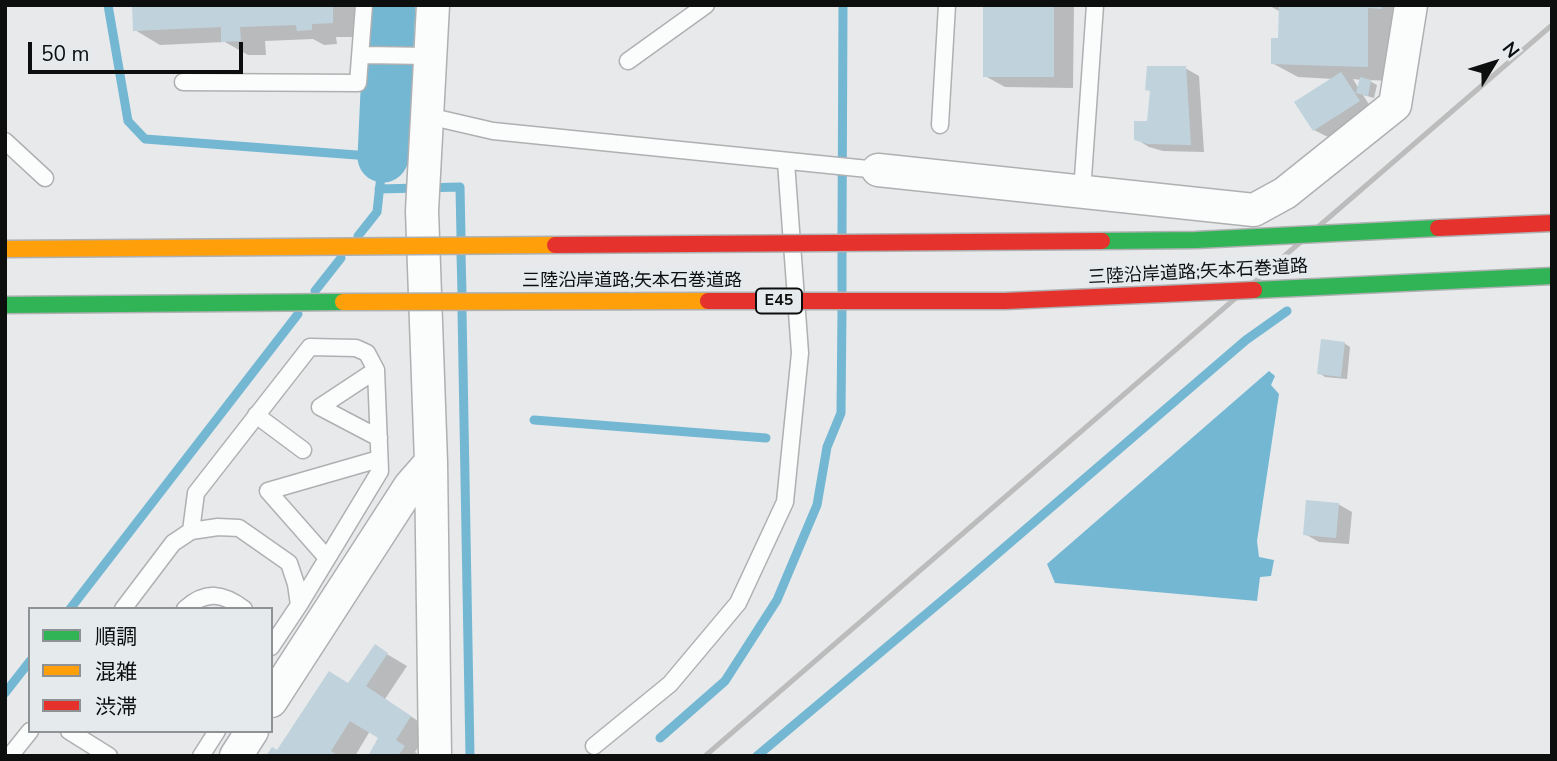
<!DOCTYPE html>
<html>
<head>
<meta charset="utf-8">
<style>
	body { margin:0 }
	#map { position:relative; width:1557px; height:761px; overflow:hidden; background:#e7e9eb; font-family:"Nunito Sans","Noto Sans JP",sans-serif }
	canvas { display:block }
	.frame { position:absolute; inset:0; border:7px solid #0d0f0f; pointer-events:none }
	.legend { position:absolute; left:28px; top:607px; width:245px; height:126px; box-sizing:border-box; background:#e5eaed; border:2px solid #8f9294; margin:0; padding:9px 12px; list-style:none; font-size:21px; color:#0d0f0f }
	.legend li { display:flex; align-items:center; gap:14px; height:35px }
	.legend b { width:35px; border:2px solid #8f9294 }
	.north { position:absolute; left:1459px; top:28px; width:70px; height:70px; -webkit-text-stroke:5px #e5eaed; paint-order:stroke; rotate:52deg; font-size:19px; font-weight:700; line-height:28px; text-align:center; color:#0d0f0f }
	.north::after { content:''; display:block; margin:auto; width:24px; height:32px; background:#0d0f0f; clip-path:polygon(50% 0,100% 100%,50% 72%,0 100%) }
	.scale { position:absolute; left:28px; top:42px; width:215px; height:32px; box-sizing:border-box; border:4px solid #0d0f0f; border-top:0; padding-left:9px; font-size:21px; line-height:24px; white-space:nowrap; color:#0d0f0f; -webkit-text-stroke:5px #e5eaed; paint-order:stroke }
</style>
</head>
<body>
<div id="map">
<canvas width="1557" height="761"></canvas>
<div class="frame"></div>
<ul class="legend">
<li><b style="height:9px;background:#30b455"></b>順調</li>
<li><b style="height:9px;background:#ff9f0a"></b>混雑</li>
<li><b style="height:9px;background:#e5322d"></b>渋滞</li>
</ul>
<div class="north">N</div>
<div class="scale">50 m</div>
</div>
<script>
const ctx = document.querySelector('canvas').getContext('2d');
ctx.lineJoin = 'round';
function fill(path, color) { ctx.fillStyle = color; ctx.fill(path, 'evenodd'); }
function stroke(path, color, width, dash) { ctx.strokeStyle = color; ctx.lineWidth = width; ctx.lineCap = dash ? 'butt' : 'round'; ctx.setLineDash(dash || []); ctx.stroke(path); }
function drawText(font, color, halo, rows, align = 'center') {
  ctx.font = font + ' "Nunito Sans","Noto Sans JP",sans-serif'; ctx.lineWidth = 7; ctx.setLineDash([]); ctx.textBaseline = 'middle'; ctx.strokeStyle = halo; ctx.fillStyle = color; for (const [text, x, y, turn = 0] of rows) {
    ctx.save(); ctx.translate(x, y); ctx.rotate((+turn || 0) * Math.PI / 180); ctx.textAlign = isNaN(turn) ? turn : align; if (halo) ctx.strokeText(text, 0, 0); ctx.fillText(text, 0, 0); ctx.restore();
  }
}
fill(new Path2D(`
	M1269 371 1275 376 1271 385 1279 394 1257 541 1259 557 1274 560 1271 576 1260 577 1257 601 1055 583 1047 564Z`), '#74b7d3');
fill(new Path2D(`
	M134 5H357L358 37H336L337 44 324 45 313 39 265 41 266 55H248L225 42 160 45 135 30Z
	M985 5H1074L1073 88 1005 87 985 76Z
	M1268 5H1407L1393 81 1368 80 1377 85 1374 98 1363 95 1372 109 1328 137 1314 130 1334 79 1298 77 1272 63 1279 40 1281 12ZM1353 79 1361 80 1359 89Z
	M1185 68 1199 76 1204 152 1163 151 1149 147 1136 139 1149 122 1152 92 1147 89Z
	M1344 343 1350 347 1347 379 1325 377 1319 373Z
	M1338 504 1352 512 1349 544 1319 542 1305 534Z
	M375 647 407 666 385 699 430 729 415 752 420 756H370L381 738 370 731 355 756H268L278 752 350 684Z`), '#0003');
stroke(new Path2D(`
	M108 5 128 121 145 139 383 157 377 212 358 236
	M379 189 460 187 461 237
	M842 234 843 5
	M461 254 462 293
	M315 291 341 258
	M842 294V252
	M462 310 470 756
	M534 420 766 438
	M70 609 298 314
	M5 693 30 661
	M660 738 725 681 777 600 817 505 827 447 841 413 842 311
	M757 756 969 578 1246 340 1287 311`), '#74b7d3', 9);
stroke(new Path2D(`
	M383 157 390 5`), '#74b7d3', 51);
fill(new Path2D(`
	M132 5H333V23L312 24V30L297 31 296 25 240 27 241 41 221 42V27L133 31Z
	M983 5H1054V77H983Z
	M1279 5H1382V9L1368 8V67L1271 64V38H1278Z
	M1147 66H1186L1191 145 1148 144 1134 140V121H1147L1150 91 1145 90Z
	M1341 72 1360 101 1313 131 1294 102Z
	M1360 77 1371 80 1368 96 1356 93Z
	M1321 339 1345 342 1341 377 1317 374Z
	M1306 500 1339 503 1336 538 1303 535Z
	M375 644 388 653 366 686 411 716 396 740 405 746 398 756H368L378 738 350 721 331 751 339 756H266L272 747 277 750 329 671 348 683Z`), '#c0d3dc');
const lane = new Path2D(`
	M362 55 431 56
	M628 61 706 5
	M183 82 358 83 364 5
	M428 116 493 131 878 170
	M940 125 947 5
	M5 141 45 178
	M1082 192 1095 5
	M376 370 320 407 379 438
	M256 415 303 450
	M191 531 196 493 310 347 356 348 367 353 376 370 380 471 299 605
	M327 558 268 491 379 459
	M123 609 173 543 191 531 218 527 239 528 289 563 296 584 299 605 271 647
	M185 609C206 590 223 593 244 609
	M69 731 109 756
	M594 746 670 684 738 603 785 502 800 353 786 162
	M10 756 30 731
	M201 756 217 731`);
const street = new Path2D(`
	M433 5 422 211 431 462 435 756
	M878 170 1254 210 1285 193 1395 105 1411 5
	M271 701 410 486 431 462
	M236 756 252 731`);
stroke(lane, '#aeb0b2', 19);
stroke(street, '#aeb0b2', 35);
stroke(lane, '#fbfcfc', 16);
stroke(street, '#fbfcfc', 32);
stroke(new Path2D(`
	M705 756 1552 25`), '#bcbcbc', 5);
const fastBridge = new Path2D(`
	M1102 241 1196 240 1438 228
	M1254 290 1552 276
	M5 305 343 302`);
const slowBridge = new Path2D(`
	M5 249 555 245
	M343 302 708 301`);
const jamBridge = new Path2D(`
	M1438 228 1552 223
	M555 245 1102 241
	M708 301H1005L1254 290`);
stroke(fastBridge, '#aeb0b2', 19, []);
stroke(slowBridge, '#aeb0b2', 19, []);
stroke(jamBridge, '#aeb0b2', 19, []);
stroke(fastBridge, '#30b455', 16);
stroke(slowBridge, '#ff9f0a', 16);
stroke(jamBridge, '#e5322d', 16);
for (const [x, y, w] of [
	[779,301,46]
]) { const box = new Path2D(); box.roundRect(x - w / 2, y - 12.5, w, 25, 5); ctx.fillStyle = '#e5eaed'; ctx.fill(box); stroke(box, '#0d0f0f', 2); }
drawText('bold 16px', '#0d0f0f', null, [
	["E45",779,301]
]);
drawText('18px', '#0d0f0f', '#e5eaed', [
	["三陸沿岸道路;矢本石巻道路",1198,273,-3],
	["三陸沿岸道路;矢本石巻道路",632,282]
]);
</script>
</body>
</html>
